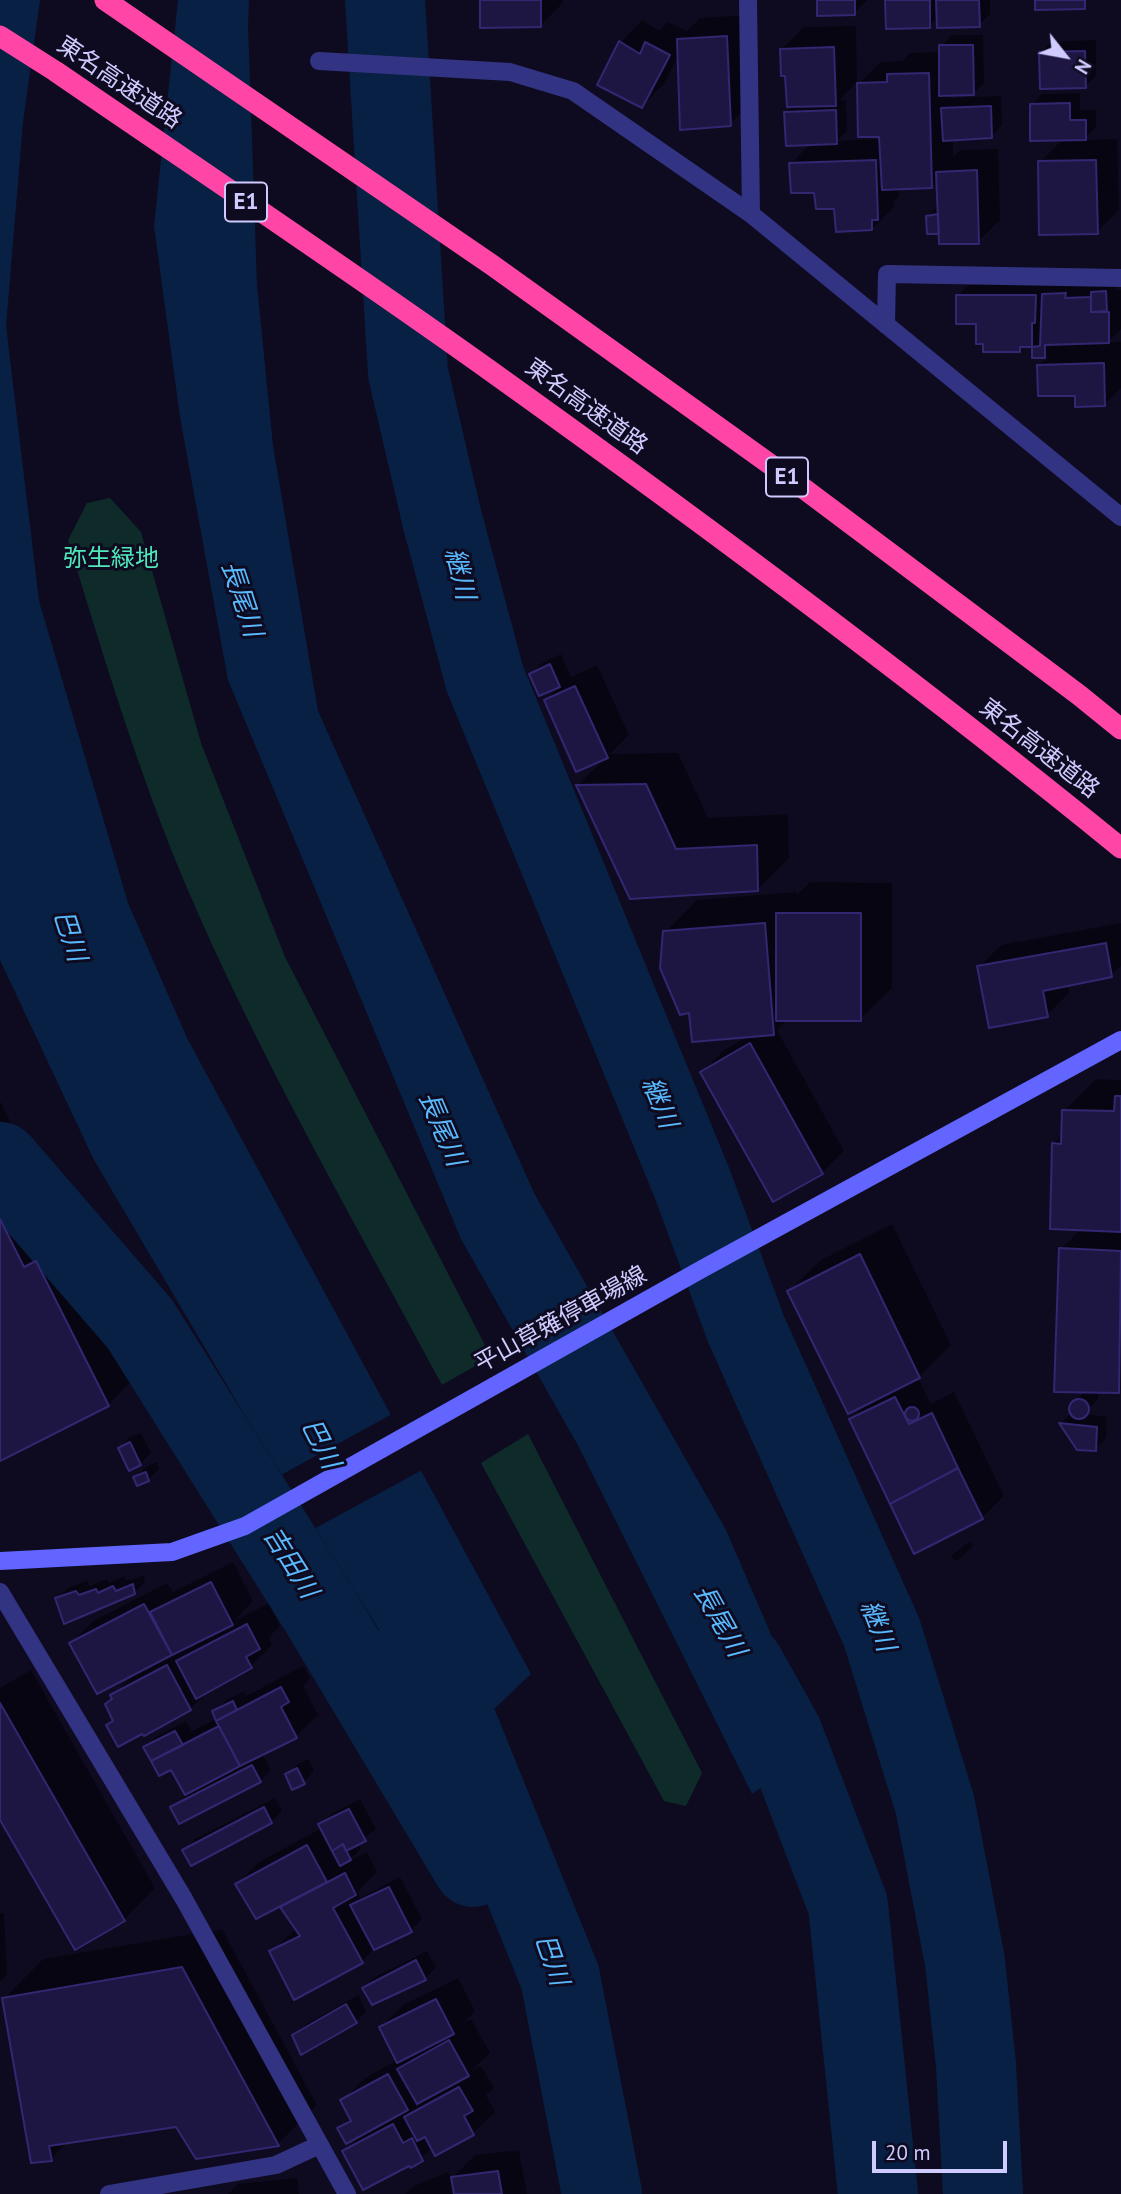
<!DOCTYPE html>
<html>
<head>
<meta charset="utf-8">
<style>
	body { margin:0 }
	#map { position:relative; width:1121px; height:2194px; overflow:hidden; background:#0e0b21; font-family:"PT Sans",sans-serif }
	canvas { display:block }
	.north { position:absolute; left:1030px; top:21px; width:70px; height:70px; -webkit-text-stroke:5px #0e0b21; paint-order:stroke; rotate:121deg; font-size:19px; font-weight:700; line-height:28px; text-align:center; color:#cfcbff }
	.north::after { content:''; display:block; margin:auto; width:24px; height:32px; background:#cfcbff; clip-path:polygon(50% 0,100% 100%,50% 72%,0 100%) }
	.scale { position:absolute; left:872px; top:2141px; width:135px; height:32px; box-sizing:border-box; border:4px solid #cfcbff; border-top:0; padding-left:9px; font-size:21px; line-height:24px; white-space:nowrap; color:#cfcbff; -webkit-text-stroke:5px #0e0b21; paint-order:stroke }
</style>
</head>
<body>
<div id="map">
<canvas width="1121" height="2194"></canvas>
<div class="north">N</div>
<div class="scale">20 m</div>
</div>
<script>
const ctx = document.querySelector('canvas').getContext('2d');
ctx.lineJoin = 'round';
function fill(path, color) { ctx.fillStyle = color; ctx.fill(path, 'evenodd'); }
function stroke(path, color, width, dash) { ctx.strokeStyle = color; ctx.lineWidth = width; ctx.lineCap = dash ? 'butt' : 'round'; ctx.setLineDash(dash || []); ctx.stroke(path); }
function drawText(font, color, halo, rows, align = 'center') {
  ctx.font = font + ' "PT Sans","Noto Sans JP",sans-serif'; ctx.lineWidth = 6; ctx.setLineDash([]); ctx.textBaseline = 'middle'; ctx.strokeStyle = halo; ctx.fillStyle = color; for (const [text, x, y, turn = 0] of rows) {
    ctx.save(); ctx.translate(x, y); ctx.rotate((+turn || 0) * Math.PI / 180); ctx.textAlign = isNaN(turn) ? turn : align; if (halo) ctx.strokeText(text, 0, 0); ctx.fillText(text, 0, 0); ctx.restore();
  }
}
fill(new Path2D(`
	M110 498 141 532 201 743 285 957 491 1357 442 1385C353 1219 258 1055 184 881 138 771 103 655 68 540L87 503Z
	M528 1434 702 1773 686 1806 664 1801 481 1463Z`), '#0e2b29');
fill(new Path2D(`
	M0 0H40L23 122 6 326 39 601 128 903 187 1038 531 1674 453 1748 247 1419 94 1160 0 960Z
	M178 0H249L248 25 257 285 273 446 318 711 534 1193 726 1530 819 1746 752 1794 580 1449 461 1239 228 680 180 417 154 226Z`), '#082044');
fill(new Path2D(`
	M394 1413 424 1469 312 1530 279 1476Z`), '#0e0b21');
fill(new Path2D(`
	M482 0H563V3L541 25Z
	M819 0H868L854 13Z
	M886 0H990V14L979 25 938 17 929 26Z
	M748 15 752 102 730 124 679 54 664 84 642 106 621 42 642 20 659 31 668 22 687 31 700 18Z
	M856 26 857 82 840 100H846L847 131 837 141 881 139 859 84 880 62 902 61 910 53 941 52V46L952 35H983L984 83 973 94H951V98L1001 96 1002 125 991 136 953 139V157L960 150 998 149 1000 220 978 242 940 233 928 216 939 205 938 180 932 187 899 188V196L893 202 894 207 872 229 836 207 816 191 791 164 811 143 786 113 794 105 782 49 804 27Z
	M1096 40V76L1086 86 1041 52 1051 42Z
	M1080 93V110H1096V127L1083 140 1117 139 1119 210 1097 232 1040 162 1063 139 1032 105 1042 94Z
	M979 274 1116 281 1117 290H1121V329L1108 342H1121V388L1105 404 1077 394 1039 366 1048 357 1033 356V345H1024L1019 351 978 322 958 296Z
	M561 654 571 677 597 665 629 735 610 754 678 753 708 818 788 814 789 858 757 890 631 897 578 785 606 757 546 700 560 685 540 694 531 674 542 663Z
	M810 882 892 883V988L860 1019H788L777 1030 844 1151 822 1173 774 1199 702 1072 724 1050 751 1035 691 1011 665 932 697 900 796 892 797 895Z
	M1121 923V966L1111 975 1068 985 1069 993 1047 1015 979 967 1001 945Z
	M1096 1079 1121 1080V1389L1118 1391H1094L1098 1394V1399L1084 1414 1107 1417 1106 1438 1095 1449 1078 1448 1061 1423 1072 1412V1405L1085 1391 1061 1249 1081 1229 1054 1143 1063 1134 1064 1111Z
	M0 1101 64 1228 75 1222 147 1365 108 1405 0 1459Z
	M892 1224 951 1345 918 1378 931 1404 954 1392 1004 1496 982 1518 851 1419 868 1403 789 1291 821 1260Z
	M141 1433 151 1453 140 1464 120 1448 130 1437Z
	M157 1462 159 1469 148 1480 135 1477 146 1467Z
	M970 1541 973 1546 957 1561 953 1559 952 1555Z
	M233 1562 253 1601 234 1621 269 1603 280 1626 269 1637 272 1645 250 1667 209 1690 190 1709 108 1725 114 1720 113 1695 135 1673 71 1643 93 1621 167 1583 173 1592Z
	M144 1575 145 1582 134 1593 57 1598 68 1588 87 1581 90 1586 107 1579 109 1583 124 1576 127 1581Z
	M303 1666 310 1678 303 1686 318 1715 296 1736 262 1754 271 1770 260 1781 172 1808 187 1795 172 1768 145 1748 156 1737 186 1721 192 1731 217 1718 214 1712 225 1701 244 1691 246 1696Z
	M31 1670 155 1888 124 1920 0 1816V1688Z
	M308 1759 314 1771 304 1782 287 1774 298 1764Z
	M275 1798 282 1811 271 1822 185 1850 195 1839Z
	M360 1799 376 1829 358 1843 361 1848 349 1861 367 1852 377 1872 357 1892 360 1898 400 1877 422 1919 411 1930 376 1947 362 1961 271 1952 297 1928 281 1904 237 1884 259 1862 322 1828 321 1824 331 1814Z
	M0 1913H4L7 1975 0 1982Z
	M222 1929 317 2105 278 2144 176 2125 69 2141 51 2159 4 1999 43 1959Z
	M427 1951 436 1968 425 1979 365 1988 375 1977Z
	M458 1978 475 2011 464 2022 471 2019 490 2053 472 2070 481 2066 494 2088 486 2095 495 2112 473 2133 436 2153 433 2148 411 2166 344 2152 360 2136 339 2128 351 2117 342 2101 364 2079 397 2060 381 2027 403 2005ZM426 2097V2098L417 2107 415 2103Z
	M358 1995 366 2011 356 2022 294 2036 305 2025Z
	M519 2150 527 2194H405L412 2187 448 2172 451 2179 475 2155Z
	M297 2178 299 2194H228L238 2184Z`), '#0007');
stroke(new Path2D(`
	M385 0 408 373 442 519 485 679 692 1183 746 1329 882 1633 935 1805 965 1962 976 2065 983 2194
	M0 1162 140 1324 322 1614 473 1867
	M418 1638 442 1686 560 1977 602 2194
	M744 1665 783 1735 848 1905 878 2194`), '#082044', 80);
const building = new Path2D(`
	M480 0H541V27L480 28Z
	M817 0H855V15L817 16Z
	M885 0H930V28L886 29Z
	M936 0H979L980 27 937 28Z
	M1035 0H1085V9L1035 10Z
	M727 36 731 126 680 130 677 39Z
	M619 41 640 54 645 42 670 55 642 108 597 85Z
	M939 45H973L974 95 939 96Z
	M834 47 836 106 787 107 785 76H781L780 49Z
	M1085 51 1086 88 1040 89 1039 52Z
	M929 73 932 188 882 190 879 137H858L857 83 887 82V74Z
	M1070 103V120H1086V140L1030 141V104Z
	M991 106 992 138 943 141 941 108Z
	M836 110 837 144 786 146 784 112Z
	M876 160 878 220H872V230L836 232 834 209H816L814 193H791L789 163Z
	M1096 160 1098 234 1039 235 1038 161Z
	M977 170 979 244H939L936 172Z
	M938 214 939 234H927L926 216Z
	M1106 291 1107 311 1091 312V292Z
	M1066 293 1065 298 1091 297V312H1109V343L1045 345V358H1032V347L1040 346 1042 294Z
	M956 295H1036L1035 323H1032V347H1020V352H983V344H976V324H956Z
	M1104 363 1105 406 1075 407V396H1038L1037 365Z
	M550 664 560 687 539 696 529 674Z
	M575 686 608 758 576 772 544 700Z
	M646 784 676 849 757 845 758 891 630 899 576 785Z
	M776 913H861V1021H776Z
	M765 923 774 1035 692 1042 689 1013 680 1015 660 968 663 931Z
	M1106 943 1112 977 1043 991 1048 1017 989 1028 977 966Z
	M750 1043 823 1174 773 1202 700 1072Z
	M1115 1096H1121V1232L1050 1229 1052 1143 1061 1144 1062 1110 1114 1111Z
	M0 1219 24 1267 36 1261 109 1406 0 1461Z
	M1059 1248 1121 1251 1119 1393 1054 1392Z
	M860 1254 920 1378 848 1414 787 1291Z
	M895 1397 909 1424 932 1413 958 1468 890 1504 849 1419Z
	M1069 1409a10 10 0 1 1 20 0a10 10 0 1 1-20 0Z
	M905 1414a7 7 0 1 1 14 0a7 7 0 1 1-14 0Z
	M1059 1423 1097 1427 1096 1451 1077 1450Z
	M130 1442 141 1465 129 1471 118 1448Z
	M958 1468 983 1519 914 1554 890 1504Z
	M146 1472 149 1481 137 1486 133 1477Z
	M211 1582 233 1625 172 1655 150 1612Z
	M133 1584 135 1594 64 1624 55 1598 76 1591 79 1595 96 1589 98 1593 113 1586 116 1591Z
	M144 1604 172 1655 97 1694 69 1643Z
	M247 1624 260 1649 246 1657 252 1668 196 1699 176 1661Z
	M167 1665 191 1710 144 1736 142 1734 118 1747 106 1725 113 1721 105 1704 112 1699 110 1695Z
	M281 1687 289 1702 281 1707 297 1738 240 1766 216 1721Z
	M233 1701 237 1710 216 1721 212 1711Z
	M0 1703 125 1921 75 1950 0 1820Z
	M219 1726 240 1766 185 1795 171 1770 159 1776 151 1761Z
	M175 1731 183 1745 151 1761 143 1747Z
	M252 1765 261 1782 179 1824 170 1807Z
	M297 1768 305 1784 292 1790 285 1774Z
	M264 1807 272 1823 191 1866 182 1850Z
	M349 1809 366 1841 346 1851 343 1844 332 1851 318 1824Z
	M343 1844 351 1860 340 1866 332 1851Z
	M307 1845 327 1882 256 1919 235 1884Z
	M345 1873 356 1895 333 1908 363 1963 294 2000 269 1951 300 1936 280 1907Z
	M389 1887 412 1932 374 1950 350 1905Z
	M416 1960 426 1980 372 2005 362 1988Z
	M182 1967 279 2146 196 2159 176 2127 49 2146 52 2161 31 2163 2 1998Z
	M436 1999 454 2034 397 2063 379 2027Z
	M346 2004 357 2023 301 2055 292 2035Z
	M449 2040 469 2076 417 2104 397 2069Z
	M388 2074 408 2110 346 2144 337 2128 351 2121 340 2100Z
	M459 2087 473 2111 464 2116 474 2135 435 2156 425 2137 417 2141 404 2117Z
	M393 2124 403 2143 412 2138 423 2161 411 2168 409 2166 363 2190 342 2151Z
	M498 2171 502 2194H454L451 2177Z`);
fill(building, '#1d1643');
stroke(building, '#322771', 2);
stroke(new Path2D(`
	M748 0 751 214 1121 517
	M319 61 510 72 573 91 751 214
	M886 325 887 274 1121 278
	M0 1592 184 1899 347 2194
	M109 2194 276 2165 319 2145`), '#333383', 18);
stroke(new Path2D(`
	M0 1561 172 1552 245 1526 702 1269 1121 1040`), '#6265ff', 18);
stroke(new Path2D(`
	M105 0 492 265 799 485 1079 695 1121 729
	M0 36 55 71C201 171 348 269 492 372 706 525 917 682 1121 848`), '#ff46a6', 21);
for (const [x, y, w] of [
	[246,202,42],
	[787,477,42]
]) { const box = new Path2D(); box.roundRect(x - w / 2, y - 19.5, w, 39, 5); ctx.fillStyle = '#0e0b21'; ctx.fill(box); stroke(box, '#cfcbff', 2); }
drawText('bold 23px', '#cfcbff', null, [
	["E1",246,202],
	["E1",787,477]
]);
drawText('24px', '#cfcbff', '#0e0b21', [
	["東名高速道路",119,83,34],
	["東名高速道路",586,407,36],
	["東名高速道路",1039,749,38],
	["平山草薙停車場線",561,1320,-29]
]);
drawText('24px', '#50e7bb', '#0e0b21', [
	["弥生緑地",111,559]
]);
drawText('italic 26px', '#59b9ff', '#0e0b21', [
	["継川",459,574,76],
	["長尾川",241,599,72],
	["巴川",69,936,72],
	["継川",659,1103,68],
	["長尾川",441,1129,67],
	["巴川",320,1444,63],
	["吉田川",290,1563,58],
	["長尾川",719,1621,61],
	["継川",877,1626,69],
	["巴川",551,1960,71]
]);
</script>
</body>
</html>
